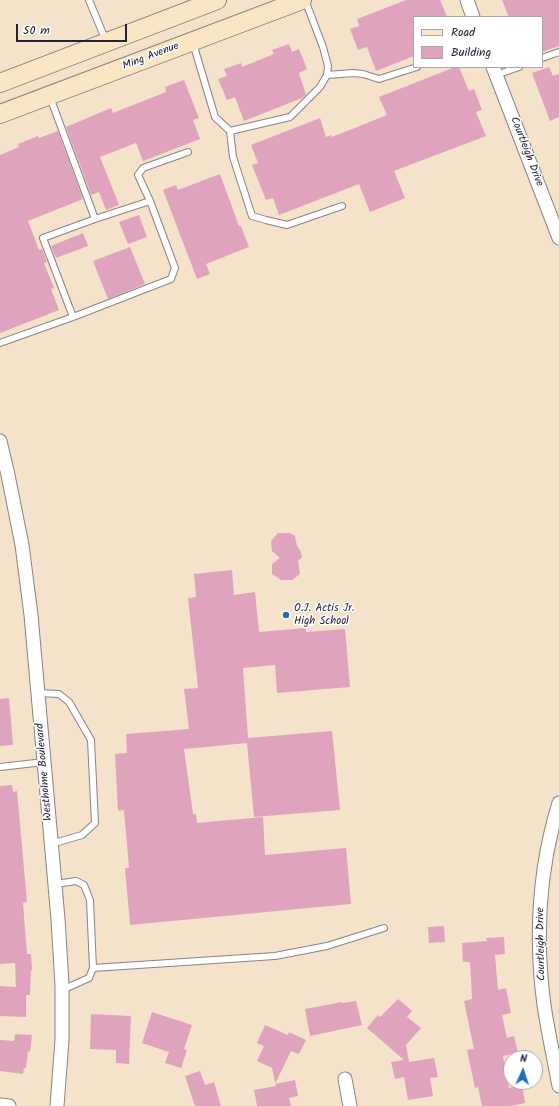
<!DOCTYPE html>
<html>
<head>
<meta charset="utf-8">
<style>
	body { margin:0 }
	#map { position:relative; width:559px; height:1106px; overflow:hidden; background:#f4e3ca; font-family:Kalam,sans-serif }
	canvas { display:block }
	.legend { position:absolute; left:413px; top:16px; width:130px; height:52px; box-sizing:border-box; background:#fff; border:1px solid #a7a7b1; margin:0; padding:5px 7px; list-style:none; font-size:12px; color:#22223b }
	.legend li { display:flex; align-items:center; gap:8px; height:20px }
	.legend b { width:20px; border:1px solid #a7a7b1 }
	.north { position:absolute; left:503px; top:1050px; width:40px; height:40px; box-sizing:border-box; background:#fff; border:1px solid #a7a7b1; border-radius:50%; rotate:3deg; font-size:11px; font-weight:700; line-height:16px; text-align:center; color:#22223b }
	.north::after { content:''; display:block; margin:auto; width:14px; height:18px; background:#1f6fb2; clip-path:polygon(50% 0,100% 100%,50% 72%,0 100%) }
	.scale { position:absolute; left:16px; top:24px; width:111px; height:18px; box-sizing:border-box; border:2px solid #22223b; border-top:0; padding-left:5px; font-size:12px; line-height:14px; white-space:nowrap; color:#22223b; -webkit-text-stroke:3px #fff; paint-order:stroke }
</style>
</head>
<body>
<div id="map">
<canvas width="559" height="1106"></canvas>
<ul class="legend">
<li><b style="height:5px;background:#fbe6c4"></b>Road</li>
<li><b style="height:11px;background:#e0a3be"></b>Building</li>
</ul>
<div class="north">N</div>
<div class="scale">50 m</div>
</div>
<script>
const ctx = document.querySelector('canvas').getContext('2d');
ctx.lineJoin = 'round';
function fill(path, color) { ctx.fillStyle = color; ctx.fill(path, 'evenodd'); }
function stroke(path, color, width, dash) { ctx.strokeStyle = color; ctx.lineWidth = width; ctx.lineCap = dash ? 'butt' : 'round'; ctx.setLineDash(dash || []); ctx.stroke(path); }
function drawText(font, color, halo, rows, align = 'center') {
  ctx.font = font + ' Kalam,sans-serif'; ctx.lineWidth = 3; ctx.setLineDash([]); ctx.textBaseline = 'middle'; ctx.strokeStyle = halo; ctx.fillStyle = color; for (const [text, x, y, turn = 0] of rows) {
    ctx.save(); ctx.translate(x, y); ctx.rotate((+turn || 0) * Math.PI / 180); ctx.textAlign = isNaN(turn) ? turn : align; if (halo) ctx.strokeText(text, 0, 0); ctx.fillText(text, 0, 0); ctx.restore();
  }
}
fill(new Path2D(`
	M406 0H440L447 17H414V56L376 71 367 47 358 50 350 29 359 26 357 19Z
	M502 0H559V46L542 52V17H509Z
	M289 44 292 52 299 49 307 69 299 73 306 95 302 98 244 121 235 97 227 100 218 79 227 76 224 69 241 63 242 67 274 54 272 50Z
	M455 67H459L469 91 474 89 482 110 476 112 486 136 394 171 405 198 370 212 359 184 279 215 273 198 266 200 252 165 258 163 251 145 320 118 326 137 331 135 332 137 387 115 379 97Z
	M549 67 553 76 559 74V117L550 121 532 73Z
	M184 80 199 118 193 120 200 139 143 161 136 143 100 157 119 205 106 210 99 192 91 195 66 127 111 108 113 113 166 92 165 87Z
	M58 131 83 199 28 221 39 250 42 249 47 262 44 263 54 288 51 289 59 310 0 333V155L19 147 18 144 38 136 39 138Z
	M220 174 239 226H241L249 247 206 264 210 274 197 279 163 190 176 185 178 190Z
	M139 215 147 237 128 244 119 222Z
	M83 233 88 246 56 258 51 246Z
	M130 247 145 284 108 299 93 261Z
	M278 533H290L295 536 297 546 301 552 302 557 298 561 300 574 292 580H281L272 574V564L280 558 272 551 271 541Z
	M232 570 234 595 255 592 259 632 306 628V632L345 629 350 687 277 693 275 665 243 668 248 738 332 731 340 810 254 817 247 743 184 749 193 814H196L197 823 263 817 265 855 346 848 351 904 130 925 125 868H129L124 810 118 811 115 754 127 753 126 734 189 729 184 689 198 688 188 598 196 597 194 574Z
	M9 698 13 745 0 746V699Z
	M12 785 13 792 17 791 27 902 23 903 27 954H31L32 970H31L30 995H26V1017L0 1016V986L16 987 15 963 0 964V786Z
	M444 926 445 942 429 943 428 927Z
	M504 937 505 954 495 955 498 990 506 988 511 1013 502 1015 507 1038 514 1036 518 1053 503 1056 509 1088 522 1085 525 1103 511 1106H482L478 1087 475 1088 467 1050 474 1049 464 1001 472 999 470 962H463L462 943 487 941 486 938Z
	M398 999 412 1011 407 1017 421 1028 406 1045 409 1062 434 1058 438 1077 430 1078 433 1096 408 1100 404 1077 395 1079 391 1062 404 1060 367 1028 378 1015 380 1017Z
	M356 1001 362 1025 310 1036 305 1009 342 1002 343 1003Z
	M152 1012 192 1025 184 1049 187 1050 181 1068 165 1063 169 1052 142 1043Z
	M91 1014 131 1016 129 1064 116 1063V1050L90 1049Z
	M265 1025 288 1035 289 1032 306 1040 299 1054 291 1051 275 1084 295 1080 298 1096 289 1098 291 1106H257L254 1090 276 1086 272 1068 257 1061 264 1046 257 1043Z
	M15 1034 32 1035 30 1052 28 1051 26 1068H24L23 1074 0 1071V1040L14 1041Z
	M200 1071 205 1085 214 1082 221 1106H195L185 1076Z`), '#e0a3be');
const lane = new Path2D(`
	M89 0 106 41
	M193 43 215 117 230 131 290 117 320 87 327 75 328 66 323 47 305 0
	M542 58 559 52
	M327 75 353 73 363 74 379 79 417 67
	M496 75 519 67
	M50 97 95 219 43 238 73 317 171 279 175 268 150 201 138 175 143 168 188 152
	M230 131 233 157 252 216 266 220 287 225 342 206
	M95 219 150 201
	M0 343 73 317
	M38 693 59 694 69 702 91 740 95 823 82 835 51 844
	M0 767 44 762
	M55 884 76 881 84 885 90 900 93 968 89 978 62 990
	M93 968 275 956 327 946 384 928`);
const street = new Path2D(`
	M467 0 473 17
	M493 67 559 238
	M0 441 8 475 22 545 31 615 58 919 62 985V1040L57 1106
	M559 803C539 868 535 938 544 1005 548 1032 554 1059 559 1086
	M345 1079 350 1106
	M0 1105 9 1106`);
const secondary = new Path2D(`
	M0 83 217 0
	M0 114 302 0`);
stroke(lane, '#8b8282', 8);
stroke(street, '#8b8282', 15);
stroke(secondary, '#8b8282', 20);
stroke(lane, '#fff', 6);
stroke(street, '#fff', 13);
stroke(secondary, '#fbe6c4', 18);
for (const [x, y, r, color] of [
	[286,615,4,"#1f6fb2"]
]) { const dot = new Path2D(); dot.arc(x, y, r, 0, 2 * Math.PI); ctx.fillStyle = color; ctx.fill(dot); stroke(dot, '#fff', 1.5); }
drawText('11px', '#22223b', '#fff', [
	["Ming Avenue",151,57,-21],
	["Courtleigh Drive",526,152,69],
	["Westholme Boulevard",45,772,-95],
	["Courtleigh Drive",542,944,-91]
]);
drawText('11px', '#22223b', '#fff', [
	["O.J. Actis Jr.",294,609],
	["High School",294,622]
], 'left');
</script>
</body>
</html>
